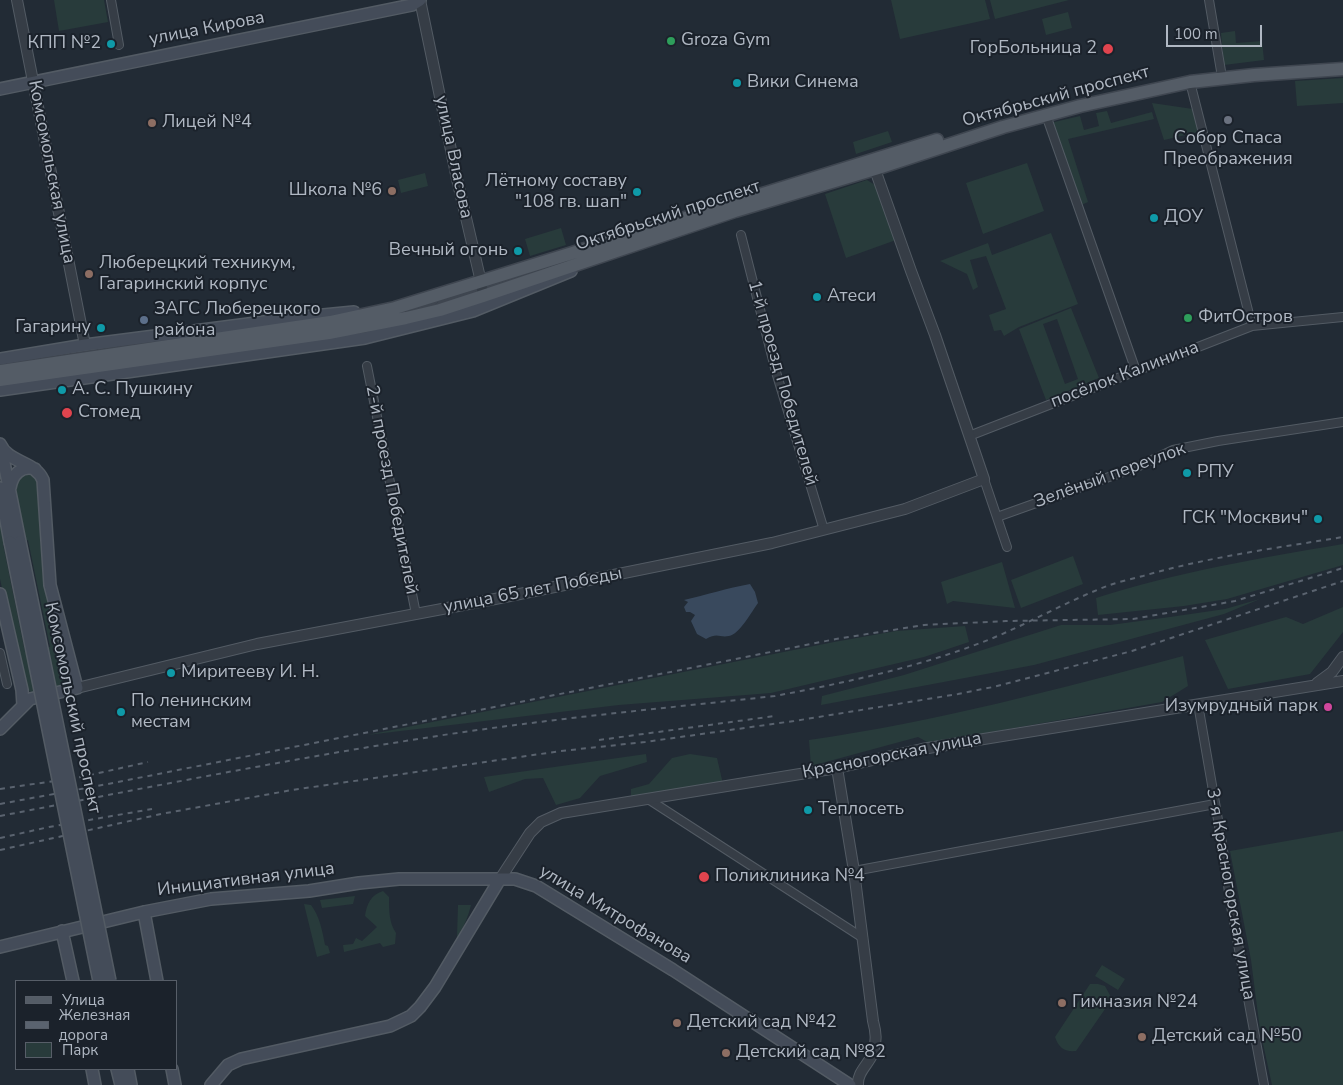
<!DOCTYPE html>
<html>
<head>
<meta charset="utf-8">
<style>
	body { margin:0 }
	#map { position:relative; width:1343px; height:1085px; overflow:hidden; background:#222b35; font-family:"Nunito Sans",sans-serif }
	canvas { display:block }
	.legend { position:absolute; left:15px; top:980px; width:162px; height:90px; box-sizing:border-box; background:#1b222b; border:1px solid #575e68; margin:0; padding:6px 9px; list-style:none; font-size:15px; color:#b0b8c3 }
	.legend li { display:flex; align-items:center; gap:10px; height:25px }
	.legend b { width:25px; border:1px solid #575e68 }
	.scale { position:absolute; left:1166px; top:25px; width:96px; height:22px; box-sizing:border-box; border:2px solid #b0b8c3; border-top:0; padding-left:6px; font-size:15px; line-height:18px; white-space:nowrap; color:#b0b8c3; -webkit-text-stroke:4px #1b222b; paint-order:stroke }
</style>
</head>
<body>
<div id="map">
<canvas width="1343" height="1085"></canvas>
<ul class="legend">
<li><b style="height:6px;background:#545c66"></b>Улица</li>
<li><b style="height:6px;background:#5a636f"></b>Железная дорога</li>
<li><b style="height:14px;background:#283b3b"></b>Парк</li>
</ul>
<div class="scale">100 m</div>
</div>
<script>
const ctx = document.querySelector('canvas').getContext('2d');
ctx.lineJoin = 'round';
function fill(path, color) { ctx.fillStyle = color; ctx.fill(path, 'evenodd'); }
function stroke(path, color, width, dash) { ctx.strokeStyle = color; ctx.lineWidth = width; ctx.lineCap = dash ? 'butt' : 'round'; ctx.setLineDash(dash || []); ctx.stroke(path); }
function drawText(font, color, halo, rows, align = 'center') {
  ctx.font = font + ' "Nunito Sans",sans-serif'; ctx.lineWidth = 4; ctx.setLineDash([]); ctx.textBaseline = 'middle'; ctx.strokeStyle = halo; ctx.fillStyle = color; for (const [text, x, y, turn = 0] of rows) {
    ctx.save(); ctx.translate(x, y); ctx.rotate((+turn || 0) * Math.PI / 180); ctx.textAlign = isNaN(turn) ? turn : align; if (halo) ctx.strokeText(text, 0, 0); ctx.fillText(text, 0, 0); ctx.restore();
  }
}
fill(new Path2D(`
	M54 0H104L108 22 59 31Z
	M891 0H985L990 19 900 39Z
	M990 0H1069L995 19Z
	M1068 12 1072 28 1046 35 1042 19Z
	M1235 31 1236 43 1262 41 1264 60 1224 65 1221 33Z
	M1343 78V103L1297 106 1295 81Z
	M1152 103 1193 109 1199 132 1164 140Z
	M1107 111 1111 123 1152 112 1154 119 1068 139 1088 202 1079 206 1050 123 1080 116 1084 130 1099 126 1096 113Z
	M888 131 892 142 856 154 853 142Z
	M1027 163 1044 211 983 234 966 183Z
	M425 173 428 186 401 193 398 180Z
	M867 180 875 185 896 240 846 258 825 194Z
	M561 228 566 245 530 256 525 239Z
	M1051 233 1078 304 1019 327 1004 336 1001 330 994 331 989 315 1006 309 986 256 970 260 978 287 973 290 967 274 940 261 988 243 992 255Z
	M1071 308 1099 378 1046 400 1019 329ZM1057 319 1078 379 1065 384 1043 324Z
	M25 471 38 476 69 676C64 689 41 696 29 691L23 683 0 579V506L7 545 3 544 25 652 50 647 28 540 25 541 13 487Z
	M1343 544V565L1227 599 1184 606 1098 615 1096 598C1178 572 1259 558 1343 544Z
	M1073 556 1083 584 1021 608 1011 580Z
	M1002 562 1015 608 953 601 947 604 941 582Z
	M1260 599 1224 614 1034 665 821 705 822 696 904 675 1061 625H1110L1170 617 1225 609Z
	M1343 607V632L1310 674 1228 689 1205 640 1286 617 1303 624Z
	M965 626 969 642 924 657 771 693 619 705 367 735 834 642 896 631Z
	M1183 656 1188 686 1162 702 929 743 918 737 811 766 809 740C935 722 1059 689 1183 656Z
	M646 754 647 762 600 776 580 798 556 805 543 778 525 779 489 792 484 777Z
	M690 754 717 758 723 784 631 800V789L649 784 672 758Z
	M1343 831V1085H1272L1260 1030 1251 960 1230 851Z
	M383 891 389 897C389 910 389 923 396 933L395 944 383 947 380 943 344 952 343 945 353 944 356 938 362 941 377 927 365 916C367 903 371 895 383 891Z
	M355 896 353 904 322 908 320 900Z
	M304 904 311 905C320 917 322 930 325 945L328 946 330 953 317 957Z
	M458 905H471C468 917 464 927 457 937Z
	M1102 965 1125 979 1118 990 1095 976Z
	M1090 984H1098L1105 986 1112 999 1076 1051C1064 1052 1059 1048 1055 1037Z`), '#283b3b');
fill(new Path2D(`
	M750 584 755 592 758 603C752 611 739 635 729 636 719 638 718 632 706 639L697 634 691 621 695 615 690 612H686L684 607 688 602 684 600C706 595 727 588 750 584Z`), '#39495d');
const minor = new Path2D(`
	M111 0 119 45
	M1209 0 1221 71
	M1190 82 1252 326
	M1046 115 1136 371
	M741 235 776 372 824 530
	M367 366 416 614
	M969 436 1252 326 1343 317
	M984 479 1007 547
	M997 517 1137 467 1173 450 1218 441 1343 422
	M0 653 7 684
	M1198 704 1222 843 1231 906 1264 1085
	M648 799 863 938
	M854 871 1215 804`);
const tertiary = new Path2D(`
	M17 0 85 345
	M420 0 457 179 481 282 483 296 480 302
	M1317 683 1332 672 1343 657
	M77 688 257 644 495 599 772 543 905 509 984 479 935 335 911 271 873 164
	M837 768 854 871 873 1021C876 1032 877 1041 873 1053 869 1064 857 1072 858 1085
	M500 879 530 833 541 822 561 813 837 768 922 749 1343 681`);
const secondary = new Path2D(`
	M0 89 412 5 420 0
	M0 359 85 345 303 317 354 312
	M0 390 365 338 473 311 571 271
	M1 448 20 542
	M0 488 10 542
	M10 488C12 475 21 465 35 469
	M0 594 22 690 23 705
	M0 729 30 699 77 688 50 585 43 480C35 461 8 463 0 444
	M144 912 157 981
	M62 931 73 981
	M0 947 144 912 211 899 309 891 359 883 399 879H515L536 886 673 970 850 1085
	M92 1069 95 1085
	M117 1069 121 1085
	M128 1069 131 1085
	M172 1069 175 1085
	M211 1085 228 1065 241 1059 390 1026 411 1016 420 1007 435 987 500 879`);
const primary = new Path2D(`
	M0 371 330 322 395 308 937 140
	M0 380 329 333 406 318 440 310 483 296 735 211 875 169 1003 127 1080 106 1190 82 1254 75 1343 69`);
stroke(minor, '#535b64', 10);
stroke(tertiary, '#535b64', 12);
stroke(secondary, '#535b64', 14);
stroke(primary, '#3f4650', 15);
stroke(minor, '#363d46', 8);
stroke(tertiary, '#363d46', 10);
stroke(secondary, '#444c59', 11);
stroke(primary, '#545c66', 12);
stroke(new Path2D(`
	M599 740 775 716
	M0 789 81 777 148 762
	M0 804 113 783 836 639 924 625 1006 621 1133 619 1235 601 1343 568
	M0 816C150 787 299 757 450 734 558 718 666 708 775 696 848 682 924 666 993 638 1031 622 1068 601 1107 586 1118 582 1131 579 1143 576 1208 557 1276 548 1343 537
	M0 838 49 827 152 809
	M0 850 161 814 292 790 561 751 645 742 794 721 958 694 993 687 1132 651 1343 581`), '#5a636f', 2, [5, 5]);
const secondaryBridge = new Path2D(`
	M10 542 99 981
	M20 542 110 981`);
stroke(secondaryBridge, '#535b64', 14, []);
stroke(secondaryBridge, '#444c59', 11);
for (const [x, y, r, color] of [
	[671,41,5,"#2e9e5b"],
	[111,44,5,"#0f9aa8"],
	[1108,49,6,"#e0444e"],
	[737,83,5,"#0f9aa8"],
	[1228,120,5,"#6b7280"],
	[152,123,5,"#8d6e63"],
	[392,191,5,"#8d6e63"],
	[637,192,5,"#0f9aa8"],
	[1154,218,5,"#0f9aa8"],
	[518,251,5,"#0f9aa8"],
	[89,274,5,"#8d6e63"],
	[817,297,5,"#0f9aa8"],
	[1188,318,5,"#2e9e5b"],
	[144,320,5,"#5c6f8a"],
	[101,328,5,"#0f9aa8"],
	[62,390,5,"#0f9aa8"],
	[67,413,6,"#e0444e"],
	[1187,473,5,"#0f9aa8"],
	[1318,519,5,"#0f9aa8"],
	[171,673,5,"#0f9aa8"],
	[1328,707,5,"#d1479c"],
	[121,712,5,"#0f9aa8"],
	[808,810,5,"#0f9aa8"],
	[704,877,6,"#e0444e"],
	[1062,1003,5,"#8d6e63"],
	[677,1023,5,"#8d6e63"],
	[1142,1037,5,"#8d6e63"],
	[726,1053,5,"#8d6e63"]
]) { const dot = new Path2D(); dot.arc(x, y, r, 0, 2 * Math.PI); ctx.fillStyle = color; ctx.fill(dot); stroke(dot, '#1b222b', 2); }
drawText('18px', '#b0b8c3', '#1b222b', [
	["улица Кирова",207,29,-11],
	["Октябрьский проспект",1056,97,-15],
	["улица Власова",453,157,78],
	["Комсомольская улица",51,172,79],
	["Октябрьский проспект",668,216,-18],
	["посёлок Калинина",1125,375,-21],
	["1-й проезд Победителей",782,383,74],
	["Зелёный переулок",1110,476,-20],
	["2-й проезд Победителей",391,490,79],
	["улица 65 лет Победы",533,591,-11],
	["Комсомольский проспект",72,708,78],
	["Красногорская улица",892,756,-11],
	["Инициативная улица",246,880,-7],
	["3-я Красногорская улица",1230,894,80],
	["улица Митрофанова",615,915,31]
]);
drawText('18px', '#b0b8c3', '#1b222b', [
	["Groza Gym",681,41],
	["КПП №2",101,44,"right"],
	["ГорБольница 2",1097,49,"right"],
	["Вики Синема",747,83],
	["Лицей №4",162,123],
	["Собор Спаса",1228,139,"center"],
	["Преображения",1228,160,"center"],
	["Лётному составу",627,182,"right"],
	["\"108 гв. шап\"",627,203,"right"],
	["Школа №6",382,191,"right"],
	["ДОУ",1164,218],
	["Вечный огонь",508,251,"right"],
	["Люберецкий техникум,",99,264],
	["Гагаринский корпус",99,285],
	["Атеси",827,297],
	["ЗАГС Люберецкого",154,310],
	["района",154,331],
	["ФитОстров",1198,318],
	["Гагарину",91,328,"right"],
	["А. С. Пушкину",72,390],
	["Стомед",78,413],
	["РПУ",1197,473],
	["ГСК \"Москвич\"",1308,519,"right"],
	["Миритееву И. Н.",181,673],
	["По ленинским",131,702],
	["местам",131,723],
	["Изумрудный парк",1318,707,"right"],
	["Теплосеть",818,810],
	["Поликлиника №4",715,877],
	["Гимназия №24",1072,1003],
	["Детский сад №42",687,1023],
	["Детский сад №50",1152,1037],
	["Детский сад №82",736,1053]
], 'left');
</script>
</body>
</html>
